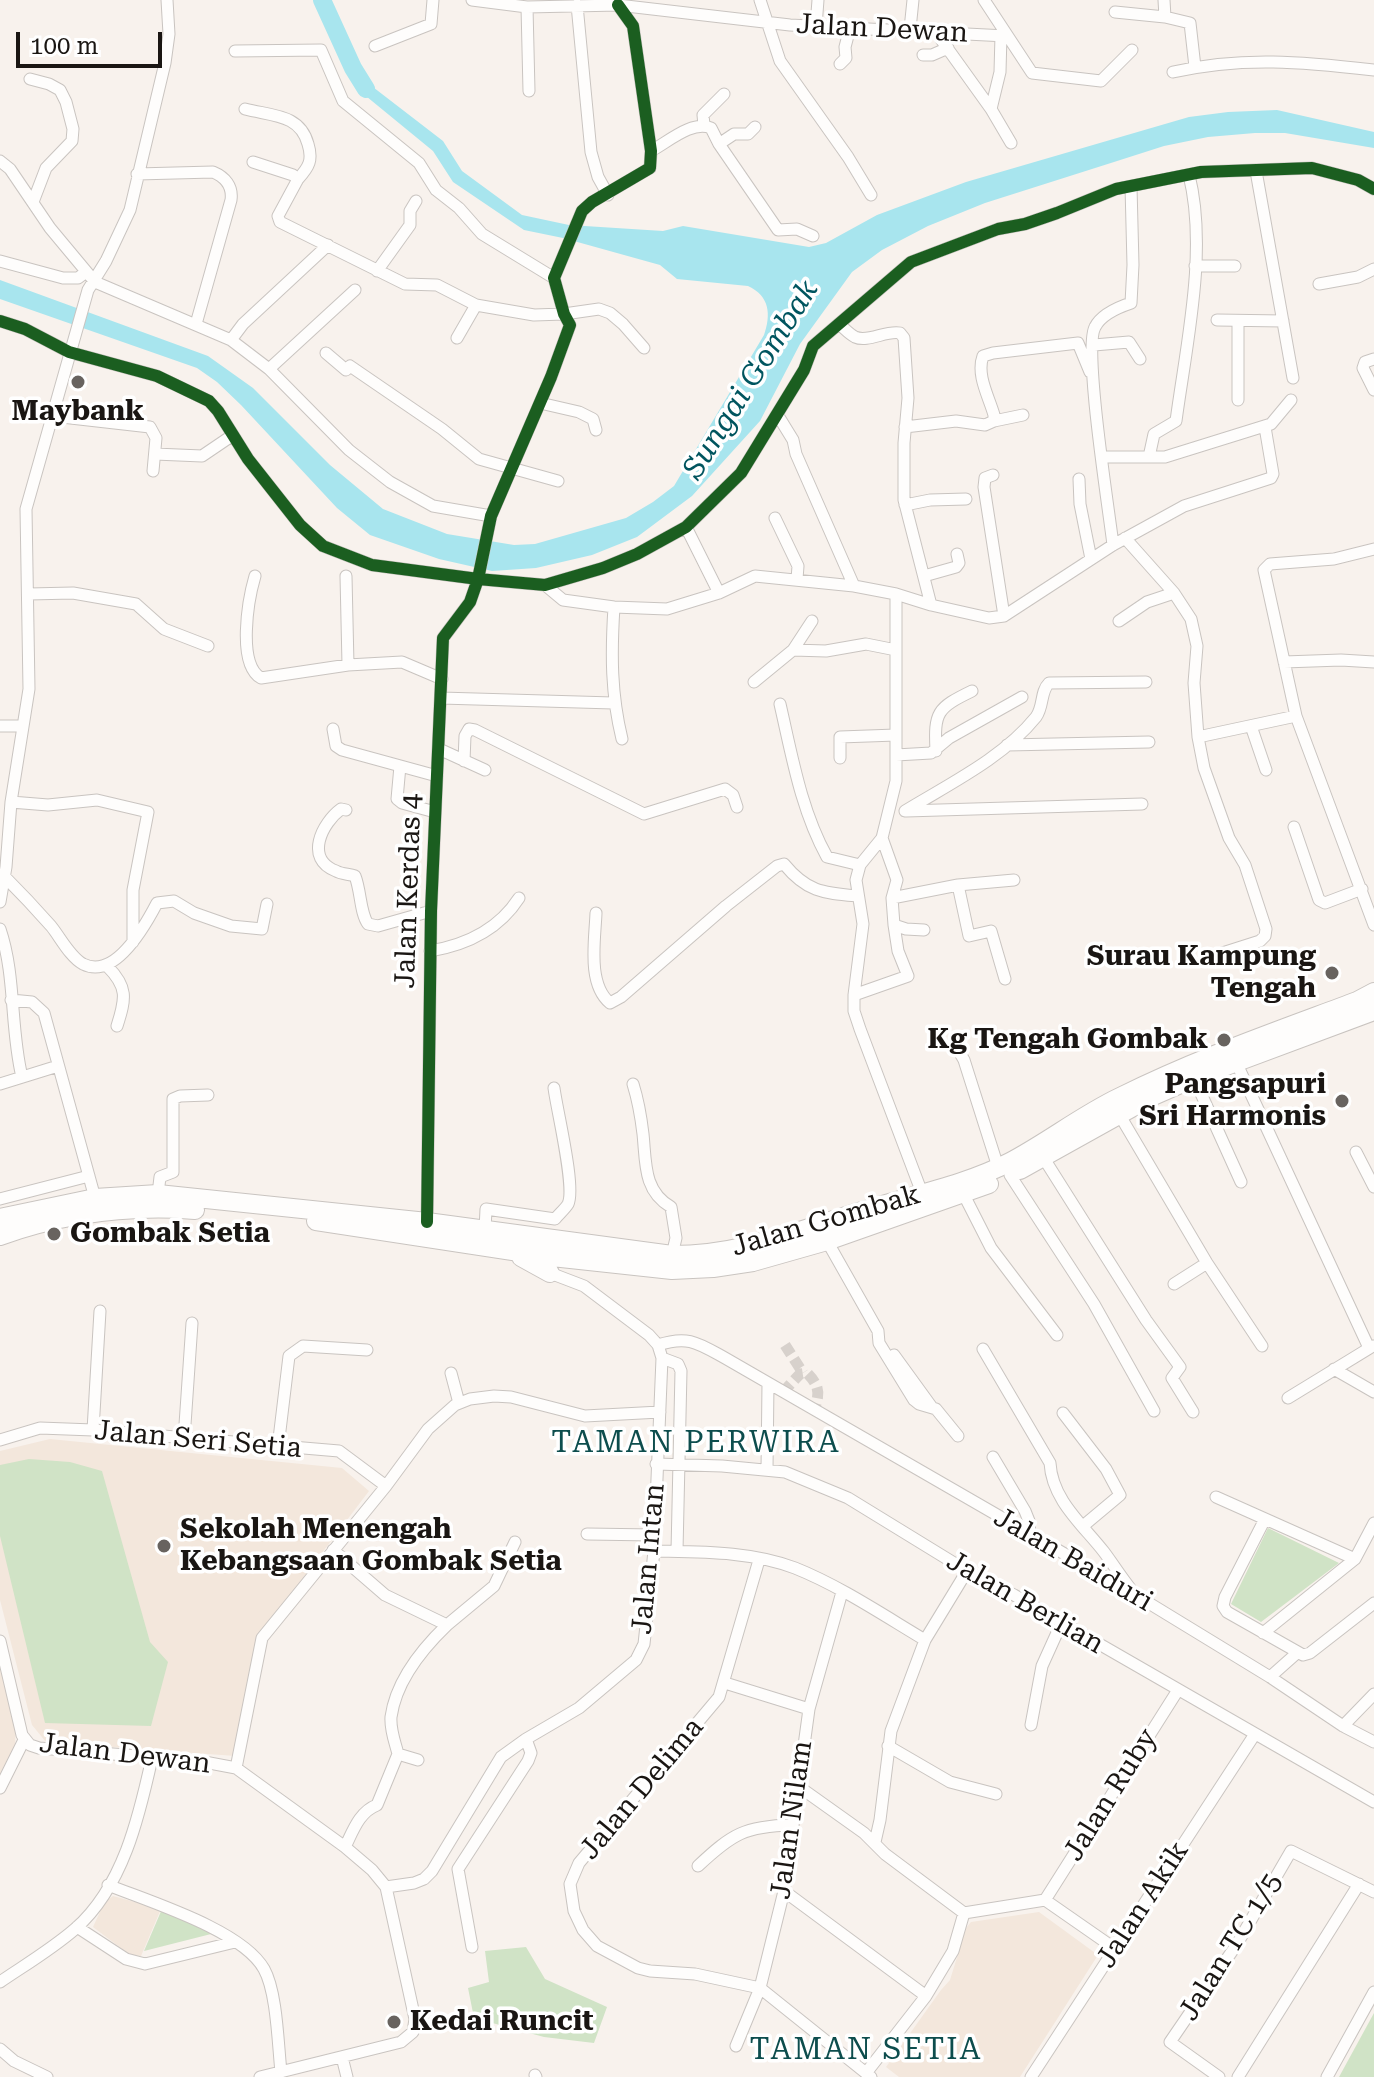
<!DOCTYPE html>
<html>
<head>
<meta charset="utf-8">
<style>
	body { margin:0 }
	#map { position:relative; width:1374px; height:2077px; overflow:hidden; background:#f8f2ed; font-family:"Roboto Serif",serif }
	canvas { display:block }
	.scale { position:absolute; left:16px; top:32px; width:146px; height:36px; box-sizing:border-box; border:4px solid #1a1613; border-top:0; padding-left:10px; font-size:24px; line-height:28px; white-space:nowrap; color:#1a1613; -webkit-text-stroke:6px #fff; paint-order:stroke }
</style>
</head>
<body>
<div id="map">
<canvas width="1374" height="2077"></canvas>
<div class="scale">100 m</div>
</div>
<script>
const ctx = document.querySelector('canvas').getContext('2d');
ctx.lineJoin = 'round';
function fill(path, color) { ctx.fillStyle = color; ctx.fill(path, 'evenodd'); }
function stroke(path, color, width, dash) { ctx.strokeStyle = color; ctx.lineWidth = width; ctx.lineCap = dash ? 'butt' : 'round'; ctx.setLineDash(dash || []); ctx.stroke(path); }
function drawText(font, color, halo, rows, align = 'center') {
  ctx.font = font + ' "Roboto Serif",serif'; ctx.lineWidth = 7; ctx.setLineDash([]); ctx.textBaseline = 'middle'; ctx.strokeStyle = halo; ctx.fillStyle = color; for (const [text, x, y, turn = 0] of rows) {
    ctx.save(); ctx.translate(x, y); ctx.rotate((+turn || 0) * Math.PI / 180); ctx.textAlign = isNaN(turn) ? turn : align; if (halo) ctx.strokeText(text, 0, 0); ctx.fillText(text, 0, 0); ctx.restore();
  }
}
fill(new Path2D(`
	M50 1439 342 1468 369 1491 259 1636 235 1756 46 1742 32 1725 0 1600V1451Z
	M0 1663 16 1725 15 1746 0 1775Z
	M113 1896 161 1909 141 1956 130 1955 93 1927 104 1903Z
	M1039 1912 1098 1955 1020 2077H899L886 2067 941 1990 950 1980 966 1928 971 1922Z`), '#f3e7dc');
fill(new Path2D(`
	M29 1459 70 1462 102 1471 150 1642 168 1662 151 1726 45 1723 0 1536V1465Z
	M1268 1528 1339 1563 1261 1622 1231 1604Z
	M162 1909 219 1932 144 1951Z
	M526 1947 545 1979 607 2007 594 2043 544 2037 474 2018 468 1988 489 1982 485 1951Z
	M1374 2013V2077H1339Z`), '#d0e3c6');
fill(new Path2D(`
	M357 68 369 84 443 141 462 171 522 215 569 225 663 231 683 226 809 247 826 243 877 215 966 182 1189 117 1228 112 1277 110 1374 132V148L1285 133H1255L1208 137 1164 146 1114 162 985 203 928 226 882 250 852 272 800 344 760 421 692 496 637 537 592 555 536 568 492 571 439 559 370 535 337 508 241 405 217 382 197 368 0 299V280L208 356 253 388 330 465 383 509 447 534 514 545 535 544 626 518 653 502 674 486 764 335C771 315 770 296 748 286L677 279 660 265 563 238 524 230 453 182 433 151 361 92 351 73Z`), '#a8e5ee');
stroke(new Path2D(`
	M322 0 353 68 366 89`), '#a8e5ee', 18);
stroke(new Path2D(`
	M785 1345 803 1373
	M783 1392 800 1374 807 1373C820 1386 820 1394 814 1410`), '#d7d1cc', 11, [11, 5.5]);
const street = new Path2D(`
	M472 0 527 7 618 5 790 25 1006 36
	M760 0 780 61 848 157 871 195
	M984 0 1032 73 1101 81 1132 50
	M577 5 591 152 598 177 608 195
	M527 7 529 91
	M1115 12 1165 17 1164 0
	M1165 17 1190 23 1195 67
	M816 26 818 0
	M910 29 913 0
	M935 31 991 109 1011 143
	M375 46 431 24 433 0
	M235 51 321 50 343 101 419 163 436 190 459 208 482 234 554 278
	M923 55H932L948 48
	M840 64 846 58 845 47 850 28
	M1173 72C1243 56 1303 62 1374 70
	M30 79 49 84 60 90 66 102 73 129 72 141 46 168 33 202
	M245 109C272 116 300 114 308 144 313 160 309 167 298 179
	M991 109 1000 72 1001 35
	M704 125 703 115 724 94
	M719 144 734 134H748L755 127
	M651 151C668 142 692 120 711 128L719 144 778 230 797 229 813 236
	M0 161 10 169 50 228 95 282 231 340 269 369 349 450 390 482 433 506 491 516
	M253 162 293 175 298 179 278 216 280 222 405 284 437 285 476 305 534 315 564 314 599 309 610 313 623 324 644 348
	M1256 171 1293 378
	M137 174 213 172C225 177 233 186 231 200L196 324
	M0 261 63 278H78L86 272
	M1195 266H1235
	M377 271 410 225V211L416 201
	M1319 284 1358 277 1374 269
	M1217 320 1283 321
	M0 321 25 329 69 352 157 376 209 401 218 411 248 459 300 525 323 546 372 565 478 579 545 585 603 568 637 554 686 527 741 473 804 370 813 346 911 262 998 229 1025 224 1057 213 1116 189 1201 172 1312 168 1358 180 1374 189
	M839 324C844 328 849 334 855 337 868 343 886 330 900 333L904 338 908 398 904 443V500L931 605
	M457 338 476 305
	M231 340 243 324 328 245
	M1094 345 1129 342 1140 359
	M326 353 346 370 350 366 442 429 479 459 558 481
	M1374 359 1365 362 1363 368 1374 390
	M269 369 355 290
	M1238 400V321
	M540 403 579 412 593 419 596 430
	M777 414 793 440 796 454 854 586
	M53 416 150 427 156 438 153 471
	M994 421V415C989 397 976 375 983 356L993 353 1078 343 1090 372
	M905 427 956 421 985 425 994 421 1023 415
	M155 454 202 456 233 435
	M1102 457H1165L1271 424 1291 400
	M1149 457 1154 434 1176 421C1186 346 1208 250 1189 175
	M993 475 985 478 984 487 1004 616
	M1079 479 1080 504 1091 559
	M905 505 930 500 966 499
	M775 518 798 566 797 579
	M686 527 719 593
	M1125 538 1174 593 1191 619 1197 646 1194 683 1198 737 1204 768 1229 838 1245 865 1266 929 1265 936 1260 941 1213 956
	M1113 545C1109 510 1083 349 1095 327 1101 315 1119 307 1131 303L1133 265 1131 186
	M1374 549 1334 559 1270 564 1264 570 1296 716 1374 925
	M255 576C248 600 237 664 261 678L348 665 402 662 442 679
	M346 576 348 665
	M924 576 956 567 959 563 957 554
	M545 585 563 600 614 607 667 609 719 593 755 576 854 586 896 594 931 605 989 618 1004 616 1113 545 1184 506 1271 478 1273 474 1265 427
	M29 594 73 593 136 604 164 629 208 646
	M896 594V781L882 838 860 865 856 880 863 924 854 995V1011L860 1029 922 1193
	M614 607C611 654 611 694 622 739
	M1119 621 1147 602 1174 593
	M793 650 812 621
	M1284 662 1341 660 1374 662
	M754 682 793 650 826 651 866 644 896 650
	M441 698 613 703
	M780 704C792 756 801 810 827 857L860 865
	M0 726H23
	M1251 726 1266 770
	M333 729 336 746 342 750 437 776
	M1198 737 1296 716
	M1007 745 1149 742
	M439 749 485 770
	M936 751C934 712 937 708 972 691
	M896 755 931 753 949 738 1022 697
	M840 758V737L896 735
	M464 761 465 736 469 729 475 730 644 814 725 789 733 795 737 807
	M400 766 397 799 402 803 435 812
	M11 802 48 805 97 800 148 812 133 890V942
	M346 810 341 809C322 823 304 859 336 871 341 874 349 874 355 876 361 891 360 913 368 924L378 926 431 911
	M905 811C949 784 1003 758 1036 717 1044 706 1040 692 1049 683L1146 682
	M906 811 1142 804
	M1294 827 1319 900 1325 903 1362 889
	M882 838 897 880 892 898 894 925 906 929 924 930
	M4 876C20 892 36 909 51 926 60 937 70 957 83 964 115 980 145 926 157 903L174 901 194 913 231 926 262 929 267 904
	M958 885 969 936 991 931 1005 979
	M892 898 958 885 1014 880
	M0 902 6 867 11 802 29 689 26 509 88 290 106 261 130 210 165 63 169 34 167 0
	M596 913C595 940 587 984 610 1003L621 997 726 906 777 866 784 864C807 892 823 893 857 896
	M0 929C16 976 10 1028 22 1077
	M430 951C466 945 499 929 519 898
	M107 966C128 987 126 998 117 1026
	M854 995 908 976 898 951 894 925
	M11 1000 32 1002 44 1013 95 1198
	M957 1048 964 1060 998 1167
	M1236 1062 1369 1348
	M1194 1078 1241 1182
	M0 1084 58 1066
	M633 1084C638 1100 641 1117 643 1134 646 1162 643 1191 671 1207L676 1238 672 1255
	M1119 1114 1207 1263 1262 1346
	M1356 1152 1374 1187
	M1043 1157 1146 1320 1180 1367 1172 1378 1193 1412
	M1010 1175 1094 1304 1154 1411
	M158 1194 160 1177 173 1172V1099L180 1096 208 1095
	M964 1195 991 1248 1057 1335
	M0 1199 89 1176
	M427 1222 431 911 443 638 470 602 478 579 491 516 551 377 570 325 564 314 554 278 582 211 592 202 650 168 651 151 633 26 618 5
	M485 1230 486 1209 555 1219C559 1214 565 1209 568 1204 576 1188 557 1111 554 1088
	M827 1241 878 1331 879 1343 914 1400 919 1404 936 1409 958 1436
	M1174 1284 1207 1263
	M658 1345C688 1335 698 1343 725 1358L1134 1594 1270 1677 1343 1726 1374 1742
	M983 1349 1050 1463C1052 1500 1083 1525 1104 1552 1113 1564 1121 1577 1130 1588
	M894 1355 931 1406
	M662 1358 678 1364 681 1371 677 1551
	M1334 1369 1374 1392
	M451 1373 459 1403
	M1288 1398 1373 1346
	M1063 1413 1106 1469 1120 1495 1083 1526
	M93 1430 100 1311
	M184 1439 192 1323
	M0 1440 40 1428 93 1430 339 1451 386 1486
	M278 1447 289 1356 303 1346 367 1350
	M993 1457 1025 1511 1029 1521 1030 1534
	M656 1464 722 1466 785 1472 848 1498 967 1571 1014 1595 1374 1802
	M767 1470 768 1383
	M1216 1497 1355 1559
	M1265 1519 1225 1597 1223 1606 1227 1612 1303 1655 1310 1653 1374 1603
	M587 1534 654 1535
	M333 1550 385 1595 447 1625 494 1586 515 1542
	M654 1551C700 1552 751 1551 795 1568 840 1586 883 1615 925 1640
	M759 1560 719 1697 579 1863 570 1884 574 1911 583 1930 597 1946 638 1968 650 1971 695 1974 760 1988 871 2077
	M1263 1633 1355 1559 1374 1523
	M0 1641 22 1735 30 1745 39 1748 199 1761 236 1768 345 1847 372 1870 386 1887 415 2019 413 2032 401 2042 260 2077
	M1270 1677 1297 1653
	M725 1683 809 1709
	M1031 1725 1042 1666 1061 1624
	M1343 1726 1374 1694
	M888 1746 950 1782 996 1794
	M398 1754C395 1742 390 1730 391 1717 396 1681 422 1649 447 1625
	M236 1768 262 1638 386 1486 428 1429 455 1405 470 1399 494 1396 511 1397 585 1416 660 1412
	M798 1786 864 1833 885 1854 964 1913 1045 1900 1114 1948
	M0 1788 24 1740
	M875 1842 880 1820 891 1731 925 1640 967 1571
	M345 1847C353 1831 359 1812 377 1805L398 1754 418 1760
	M698 1866C732 1834 745 1826 792 1825
	M108 1885C150 1902 242 1930 264 1969 277 1992 278 2045 281 2072
	M386 1887 414 1883 424 1879 432 1871 501 1757 526 1739 579 1708 636 1660 644 1644 654 1551 662 1358 658 1345 649 1335 584 1286 550 1273V1270
	M784 1891 926 1996
	M1045 1900 1178 1690
	M77 1927 126 1959 145 1964 235 1942
	M472 1947 458 1869 528 1761 531 1753 526 1739
	M0 1982C25 1965 52 1949 75 1929 123 1887 139 1817 152 1758
	M736 2046 760 1988 784 1891 809 1709 842 1592
	M0 2049 14 2061 47 2077
	M342 2057 347 2077
	M866 2073 926 1996 953 1951 964 1913
	M535 2075 536 2077
	M1031 2077 1255 1734
	M1219 2077 1170 2042 1237 1944 1291 1851 1374 1892
	M1238 2077 1359 1884
	M1327 2077 1374 1992`);
const primary = new Path2D(`
	M1020 1170 1153 1096 1194 1078 1374 1011
	M0 1218 95 1198 158 1194 427 1222 672 1255C746 1255 802 1228 872 1208 918 1194 967 1184 1010 1162 1048 1142 1082 1115 1120 1097 1196 1059 1277 1031 1357 1001L1374 992
	M316 1221 552 1257 672 1270 713 1268 753 1262 827 1241 989 1184
	M0 1236C62 1214 129 1205 195 1210
	M521 1257 550 1273`);
stroke(street, '#c9c4c0', 13);
stroke(primary, '#c9c4c0', 20);
stroke(street, '#fefdfc', 11);
stroke(primary, '#fefdfc', 18);
stroke(new Path2D(`
	M0 321 25 329 69 352 157 376 209 401 218 411 248 459 300 525 323 546 372 565 478 579 545 585 603 568 637 554 686 527 741 473 804 370 813 346 911 262 998 229 1025 224 1057 213 1116 189 1201 172 1312 168 1358 180 1374 189
	M427 1222 431 911 443 638 470 602 478 579 491 516 551 377 570 325 564 314 554 278 582 211 592 202 650 168 651 151 633 26 618 5`), '#1b5e20', 12);
for (const [x, y, r, color] of [
	[78,382,8,"#68635f"],
	[1332,973,8,"#68635f"],
	[1224,1040,8,"#68635f"],
	[1342,1101,8,"#68635f"],
	[54,1234,8,"#68635f"],
	[164,1546,8,"#68635f"],
	[394,2022,8,"#68635f"]
]) { const dot = new Path2D(); dot.arc(x, y, r, 0, 2 * Math.PI); ctx.fillStyle = color; ctx.fill(dot); stroke(dot, '#fff', 3); }
drawText('28px', '#1a1613', '#fff', [
	["Jalan Dewan",882,29,3],
	["Jalan Kerdas 4",409,891,-88],
	["Jalan Gombak",826,1221,-16],
	["Jalan Seri Setia",198,1440,5],
	["Jalan Intan",649,1559,-85],
	["Jalan Baiduri",1073,1560,30],
	["Jalan Berlian",1025,1603,30],
	["Jalan Dewan",125,1754,7],
	["Jalan Delima",642,1789,-50],
	["Jalan Ruby",1111,1795,-58],
	["Jalan Nilam",792,1820,-82],
	["Jalan Akik",1143,1905,-57],
	["Jalan TC 1/5",1231,1947,-58]
]);
drawText('bold 28px', '#1a1613', '#fff', [
	["Maybank",78,412,"center"],
	["Surau Kampung",1316,957],
	["Tengah",1316,989],
	["Kg Tengah Gombak",1208,1040],
	["Pangsapuri",1326,1085],
	["Sri Harmonis",1326,1117],
	["Gombak Setia",70,1234,"left"],
	["Sekolah Menengah",180,1530,"left"],
	["Kebangsaan Gombak Setia",180,1562,"left"],
	["Kedai Runcit",410,2022,"left"]
], 'right');
drawText('italic 30px', '#00555f', '#fff', [
	["Sungai Gombak",751,380,-58]
]);
ctx.letterSpacing = '2px';
drawText('30px', '#0d4d4d', '#fff', [
	["TAMAN PERWIRA",696,1443],
	["TAMAN SETIA",866,2050]
]);
ctx.letterSpacing = '0px';
</script>
</body>
</html>
